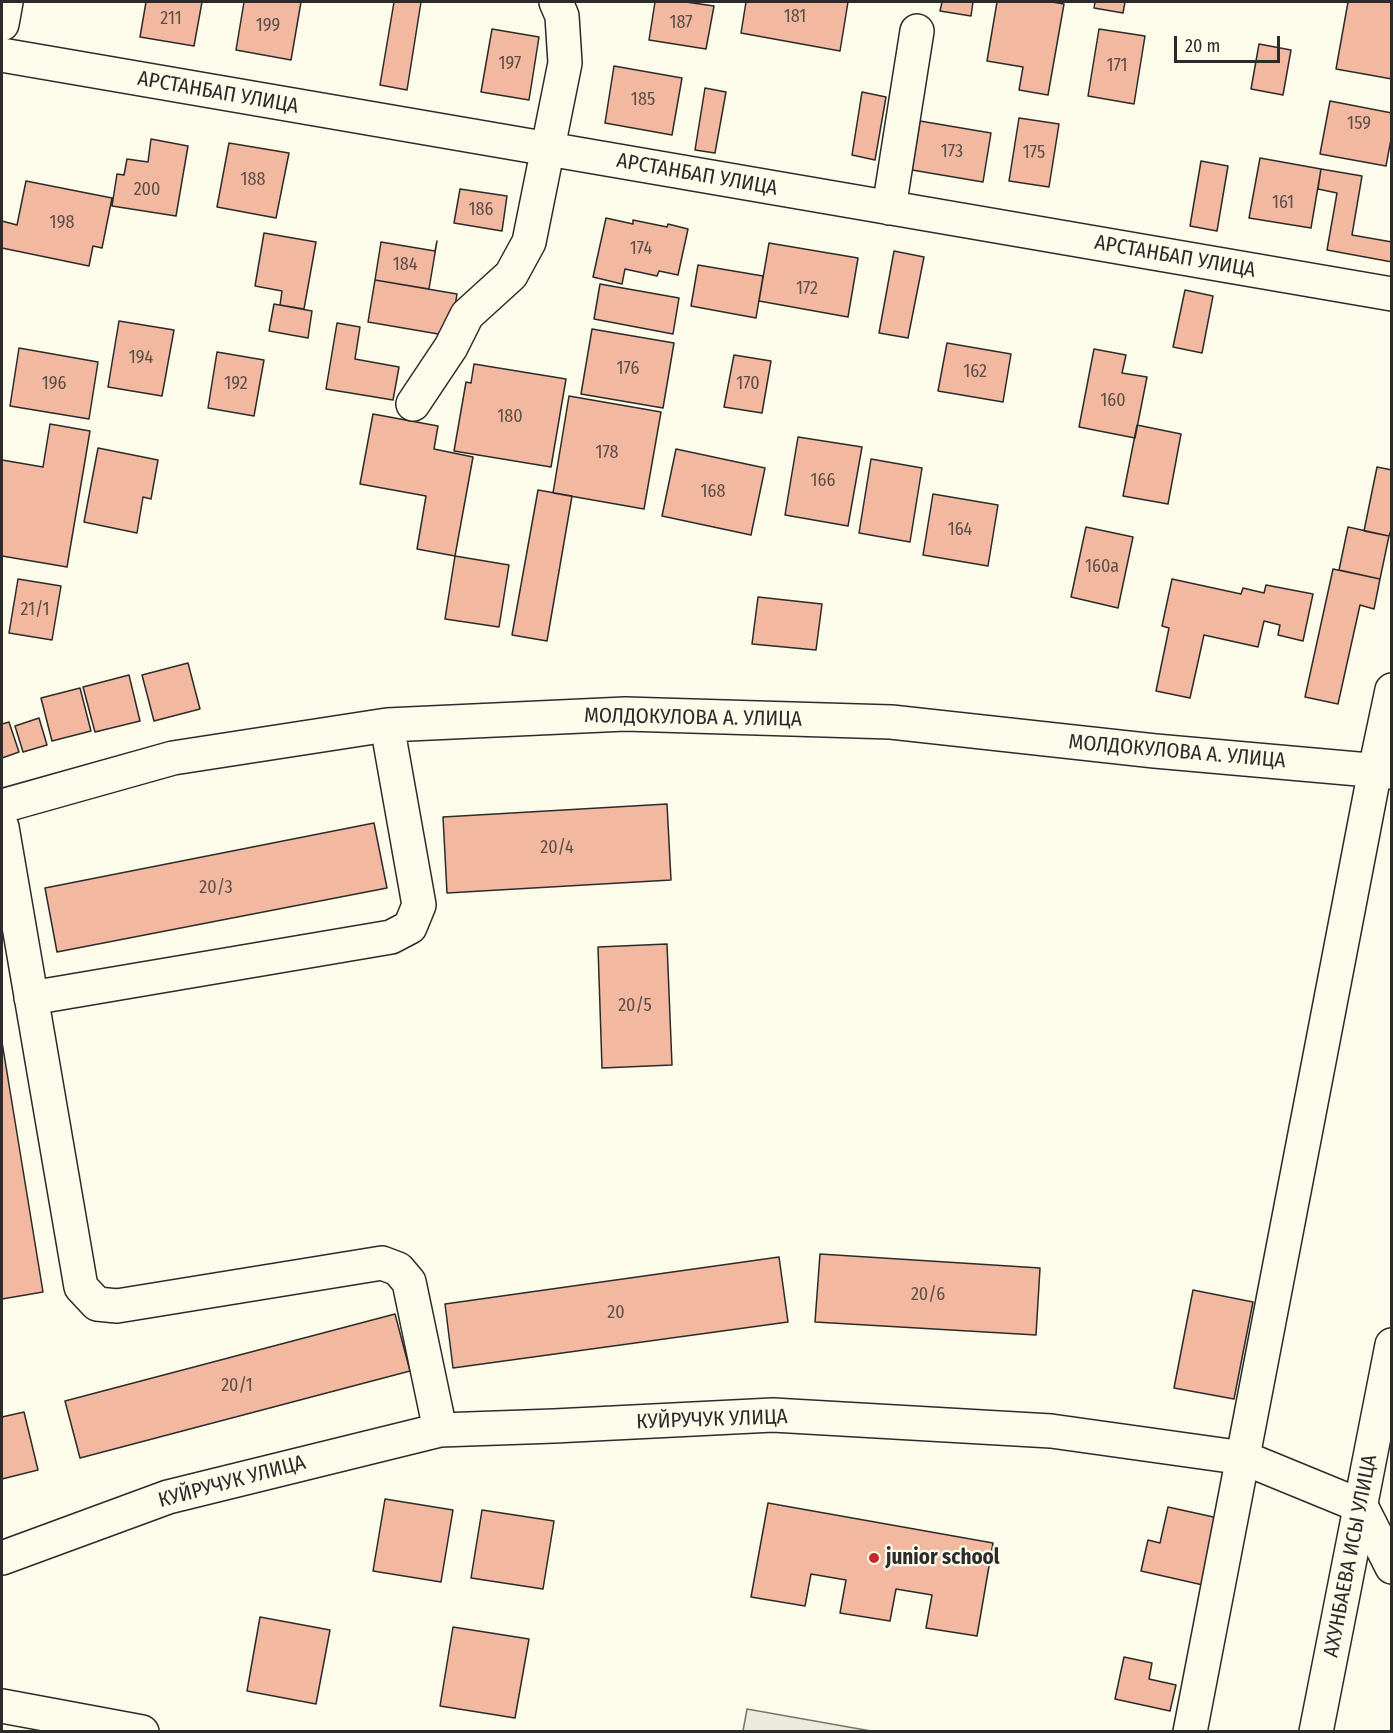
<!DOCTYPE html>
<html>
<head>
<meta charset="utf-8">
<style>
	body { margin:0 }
	#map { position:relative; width:1393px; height:1733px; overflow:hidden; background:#fdfbea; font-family:"Fira Sans Condensed",sans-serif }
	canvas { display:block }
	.frame { position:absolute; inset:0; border:3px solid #2b2b2b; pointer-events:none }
	.scale { position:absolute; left:1174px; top:36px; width:106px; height:27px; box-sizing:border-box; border:3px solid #2b2b2b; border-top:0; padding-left:8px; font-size:18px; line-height:21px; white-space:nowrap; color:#2b2b2b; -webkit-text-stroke:4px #fdfbea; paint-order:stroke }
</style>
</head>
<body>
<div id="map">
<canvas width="1393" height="1733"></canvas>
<div class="frame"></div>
<div class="scale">20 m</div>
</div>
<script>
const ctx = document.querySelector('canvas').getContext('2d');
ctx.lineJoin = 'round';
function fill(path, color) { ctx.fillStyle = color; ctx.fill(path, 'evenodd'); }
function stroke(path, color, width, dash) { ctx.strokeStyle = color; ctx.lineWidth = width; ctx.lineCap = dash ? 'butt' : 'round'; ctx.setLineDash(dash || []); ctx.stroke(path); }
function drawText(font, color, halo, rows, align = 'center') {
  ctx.font = font + ' "Fira Sans Condensed",sans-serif'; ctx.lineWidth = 4.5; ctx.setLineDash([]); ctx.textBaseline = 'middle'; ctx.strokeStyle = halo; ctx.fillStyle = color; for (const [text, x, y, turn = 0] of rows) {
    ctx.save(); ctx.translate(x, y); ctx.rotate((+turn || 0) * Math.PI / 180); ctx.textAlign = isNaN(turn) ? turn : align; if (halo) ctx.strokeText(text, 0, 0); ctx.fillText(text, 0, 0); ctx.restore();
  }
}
const green = new Path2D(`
	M747 1709 871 1731H743Z`);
fill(green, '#ecebdb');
stroke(green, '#74746e', 1.5);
const building = new Path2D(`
	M146 2H202L194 46 140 37Z
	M244 2H301L291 60 236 50Z
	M394 2H421L407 90 380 85Z
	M655 2H686L714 6 706 49 649 40Z
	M746 2H848L840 51 741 33Z
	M942 2H973L971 16 940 11Z
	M997 2H1052L1064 4 1048 95 1019 90 1023 67 987 61Z
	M1095 2H1125L1123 13 1094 8Z
	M1348 2H1392V79L1336 69Z
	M492 29 539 37 529 100 481 92Z
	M1099 29 1145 36 1134 104 1088 96Z
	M1259 44 1291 50 1283 95 1251 89Z
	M614 66 682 78 672 135 605 123Z
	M705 88 726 92 715 153 695 150Z
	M862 92 886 97 875 160 852 155Z
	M1330 101 1392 113V134L1386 166 1320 154Z
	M1019 118 1059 124 1049 187 1009 181Z
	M920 121 991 133 983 182 912 170Z
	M151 139 188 146 176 216 112 206 117 174 124 175 127 159 148 162Z
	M229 143 289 153 276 218 217 207Z
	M1260 158 1321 169 1311 228 1249 218Z
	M1201 161 1228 166 1217 231 1190 226Z
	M1321 169 1362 176 1352 235 1392 242V262L1327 250 1337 193 1318 189Z
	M26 181 112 198 102 248 93 246 89 266 2 248V221L17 225Z
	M460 189 507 196 502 231 454 223Z
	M606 218 633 224V220L667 227 668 224 688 229 678 275 659 271 657 276 625 269 622 284 593 277Z
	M264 233 316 242 304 309 280 305 282 291 255 286Z
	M437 241 429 289 375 280 381 242 435 251Z
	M769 243 858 258 848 317 759 301Z
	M894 251 924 257 908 338 879 333Z
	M698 265 763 276 756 318 691 306Z
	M375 280 457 294 450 336 368 322Z
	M600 284 679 298 673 334 594 319Z
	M1185 290 1213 296 1202 353 1173 347Z
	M274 304 312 311 308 338 269 331Z
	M119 321 174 330 162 396 108 387Z
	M337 323 360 327 355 359 399 367 393 400 326 389Z
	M592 329 674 343 663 408 581 394Z
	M947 343 1011 354 1003 402 938 391Z
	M19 348 98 362 89 419 10 406Z
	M1094 349 1126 355 1122 373 1147 377 1135 438 1079 427Z
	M217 352 264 360 254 416 208 408Z
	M734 355 771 361 762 413 724 407Z
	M474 364 566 379 551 467 454 451 466 382 471 383Z
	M569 396 661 412 644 509 553 493Z
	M373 414 438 426 434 449 473 457 455 556 417 549 426 496 360 484Z
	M50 424 90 431 67 567 2 556V460L43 467Z
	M1137 425 1181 434 1168 504 1123 496Z
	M798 437 862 447 848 526 785 515Z
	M98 448 158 460 151 499 143 497 137 533 84 522Z
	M676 449 765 468 751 535 662 516Z
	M871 459 922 468 910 542 859 533Z
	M1377 467 1392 470V527L1389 536 1364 531Z
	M538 490 572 496 547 641 512 635Z
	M933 494 998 505 988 566 923 555Z
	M1086 527 1133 537 1118 608 1071 597Z
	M1348 527 1389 536 1380 579 1339 570Z
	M455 556 509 565 499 627 445 619Z
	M1333 569 1380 579 1374 609 1360 605 1338 704 1305 697Z
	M18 579 61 586 52 640 9 633Z
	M1172 579 1241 594 1243 588 1264 593 1266 585 1313 594 1303 641 1278 635 1280 625 1264 621 1258 647 1204 635 1190 698 1156 691 1169 628 1162 626Z
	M758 597 822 604 816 650 752 644Z
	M188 663 200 709 154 721 142 675Z
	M129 675 140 721 95 732 83 687Z
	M80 688 91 731 52 741 41 698Z
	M39 718 47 745 23 752 15 726Z
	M9 722 19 752 2 758V724Z
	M667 804 671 880 447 893 443 817Z
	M374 823 387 888 57 952 45 888Z
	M667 944 672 1065 602 1068 598 947Z
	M2 1042 43 1292 2 1299Z
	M820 1254 1040 1268 1036 1335 815 1322Z
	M779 1257 788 1322 453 1368 445 1304Z
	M1193 1290 1253 1302 1234 1399 1174 1388Z
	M395 1314 410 1371 80 1458 65 1401Z
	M24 1412 38 1470 2 1479V1417Z
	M385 1499 453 1510 441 1582 373 1571Z
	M768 1503 993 1543 977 1636 926 1628 932 1595 896 1589 890 1621 840 1613 846 1580 811 1574 805 1606 751 1597Z
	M1168 1507 1218 1518 1203 1585 1141 1571 1148 1540 1160 1543Z
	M482 1510 554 1521 543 1589 471 1578Z
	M260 1617 330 1630 316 1704 247 1691Z
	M453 1627 529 1639 515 1718 440 1706Z
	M1124 1657 1152 1663 1149 1679 1176 1685 1170 1711 1115 1699Z`);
fill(building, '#f2b8a0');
stroke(building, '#2b2b2b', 1.5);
const minor = new Path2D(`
	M2 24 6 2
	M2 55 1392 294
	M889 208 917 31
	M413 404 451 347 467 315 511 275 529 242 565 63 562 16 556 2
	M2 806 173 758 387 725 625 714 891 722 1155 751 1392 772
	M2 827 81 1287 97 1304 117 1306 382 1263 398 1269 409 1282 440 1430
	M31 998 391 937 410 927 419 905 387 725
	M2 1558 168 1497 440 1430 554 1426 773 1415 1051 1431 1244 1458 1361 1506 1392 1567
	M2 1706 142 1732
	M1190 1732 1375 770 1392 690`);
const major = new Path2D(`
	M1316 1732 1392 1345`);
stroke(minor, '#2b2b2b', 36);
stroke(major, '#2b2b2b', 36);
stroke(minor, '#fdfbea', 33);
stroke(major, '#fdfbea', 33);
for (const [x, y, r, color] of [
	[874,1558,6,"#c62828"]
]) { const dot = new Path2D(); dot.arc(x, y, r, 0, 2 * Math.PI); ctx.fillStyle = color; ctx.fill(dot); stroke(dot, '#fdfbea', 2); }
drawText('18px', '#5d4e48', null, [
	["181",795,17],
	["211",171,19],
	["187",681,23],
	["199",268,26],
	["197",510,64],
	["171",1117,66],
	["185",643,100],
	["159",1359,124],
	["173",952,152],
	["175",1034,153],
	["188",253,180],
	["200",147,190],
	["161",1283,203],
	["186",481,210],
	["198",62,223],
	["174",641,249],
	["184",405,265],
	["172",807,289],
	["194",141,358],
	["176",628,369],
	["162",975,372],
	["196",54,384],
	["192",236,384],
	["170",748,384],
	["160",1113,401],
	["180",510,417],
	["178",607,453],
	["166",823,481],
	["168",713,492],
	["164",960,530],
	["160а",1102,567],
	["21/1",35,610],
	["20/4",557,848],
	["20/3",216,888],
	["20/5",635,1006],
	["20/6",928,1295],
	["20",616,1313],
	["20/1",237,1386]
]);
drawText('21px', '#2b2b2b', '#fdfbea', [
	["АРСТАНБАП УЛИЦА",218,93,10],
	["АРСТАНБАП УЛИЦА",697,175,10],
	["АРСТАНБАП УЛИЦА",1175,257,10],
	["МОЛДОКУЛОВА А. УЛИЦА",693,718,1],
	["МОЛДОКУЛОВА А. УЛИЦА",1177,752,5],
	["КУЙРУЧУК УЛИЦА",712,1420,-2],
	["КУЙРУЧУК УЛИЦА",232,1482,-15],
	["АХУНБАЕВА ИСЫ УЛИЦА",1351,1556,-79]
]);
drawText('bold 21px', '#2b2b2b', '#fdfbea', [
	["junior school",886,1558]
], 'left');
</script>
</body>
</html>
